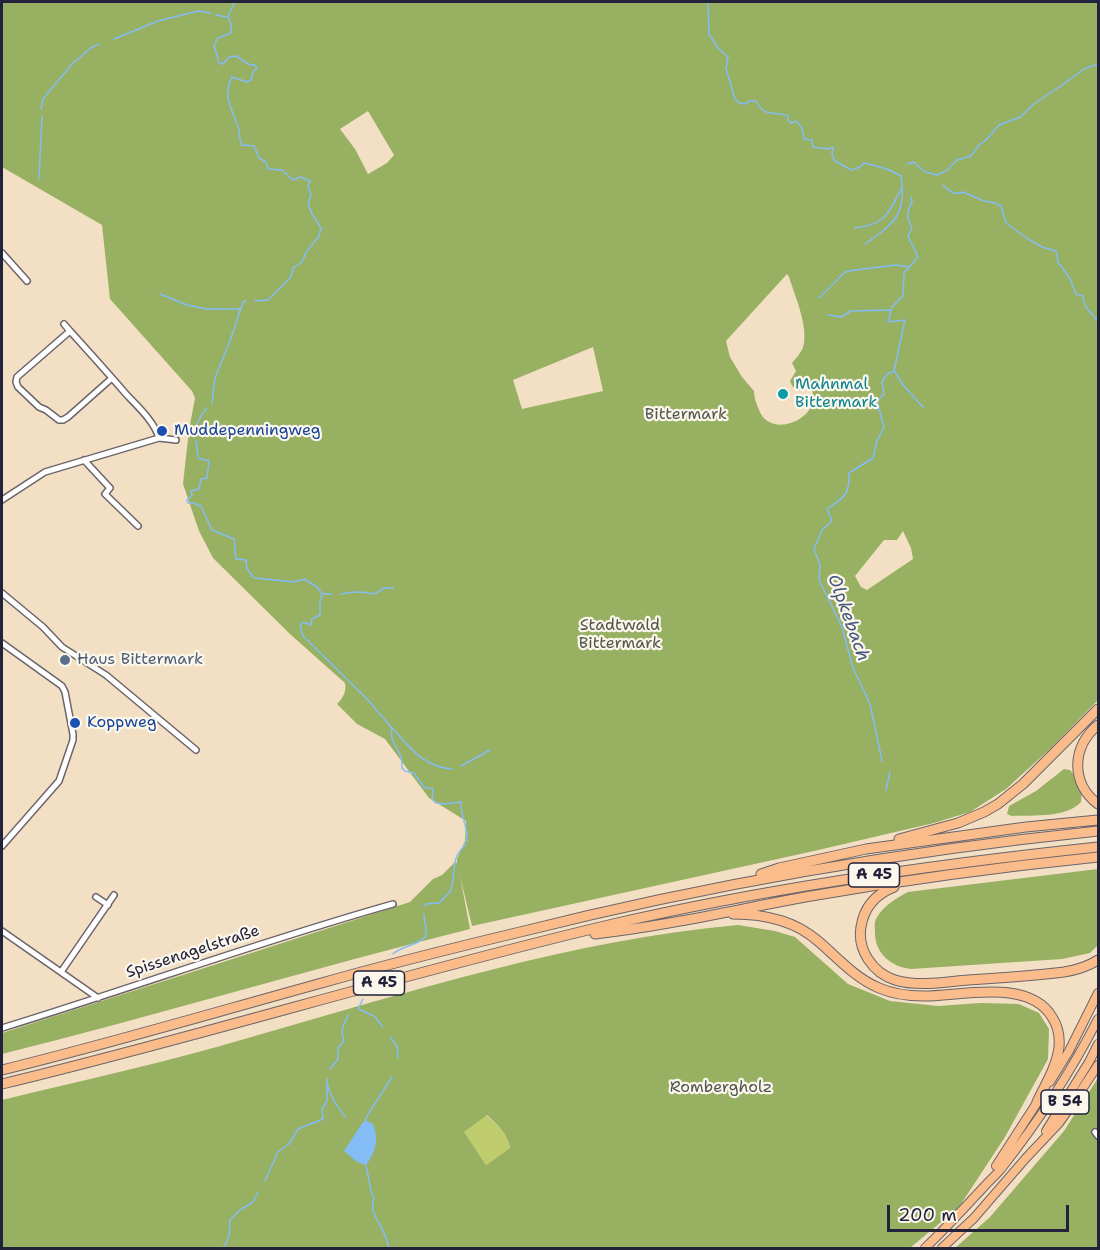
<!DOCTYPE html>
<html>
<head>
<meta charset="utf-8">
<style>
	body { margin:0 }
	#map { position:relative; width:1100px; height:1250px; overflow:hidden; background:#f3e0c4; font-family:"Shantell Sans",sans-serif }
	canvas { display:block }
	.frame { position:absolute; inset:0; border:3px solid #22223b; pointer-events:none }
	.scale { position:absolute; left:887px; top:1205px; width:182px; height:27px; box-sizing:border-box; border:3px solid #22223b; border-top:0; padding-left:8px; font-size:18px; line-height:21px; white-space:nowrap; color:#22223b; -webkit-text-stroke:4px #fbf7ec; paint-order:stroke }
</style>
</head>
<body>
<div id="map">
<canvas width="1100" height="1250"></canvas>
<div class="frame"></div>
<div class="scale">200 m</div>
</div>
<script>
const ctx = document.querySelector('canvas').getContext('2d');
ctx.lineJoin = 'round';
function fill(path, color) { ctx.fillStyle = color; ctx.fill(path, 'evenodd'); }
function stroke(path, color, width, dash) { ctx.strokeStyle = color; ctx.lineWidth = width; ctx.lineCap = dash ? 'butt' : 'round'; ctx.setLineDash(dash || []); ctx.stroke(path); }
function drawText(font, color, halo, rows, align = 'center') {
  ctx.font = font + ' "Shantell Sans",sans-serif'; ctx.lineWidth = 4.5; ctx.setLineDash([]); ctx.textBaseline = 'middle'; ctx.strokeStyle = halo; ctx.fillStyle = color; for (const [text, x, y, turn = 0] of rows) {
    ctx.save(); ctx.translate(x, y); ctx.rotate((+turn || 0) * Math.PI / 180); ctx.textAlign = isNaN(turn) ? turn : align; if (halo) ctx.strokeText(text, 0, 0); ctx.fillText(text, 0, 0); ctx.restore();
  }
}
fill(new Path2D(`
	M486 1115C497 1124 508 1134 510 1148L486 1165 463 1132Z`), '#c0cd6f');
fill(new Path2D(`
	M2 2H1098V700L1051 748 1006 789 970 812 934 823 814 851 472 926 460 876 470 929C313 968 159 1015 2 1054V1033L410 902 433 879 442 875 455 862 457 863V859L465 841 466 821 429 798 385 739 357 724 337 704C343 698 347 691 345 683L290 634 213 558 199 531 183 484 189 430 195 398 192 391 110 299 102 225 2 167ZM368 111 394 155 387 163 368 174 355 149 340 129ZM787 274 789 277C795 296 807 323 804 343 803 351 797 357 792 363L796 371 790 381 792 386 799 391 810 386C827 416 771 442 759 410 756 403 754 398 754 391L742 377 730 357 726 341ZM593 347 603 391 522 409 513 380ZM903 531 911 548 913 559 867 590 861 587 855 576 884 540H897Z
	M1064 769 1070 770 1073 774 1077 784 1082 791 1081 802C1066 818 1034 815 1012 816L1007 814 1009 806 1036 791Z
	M1098 869V945L1090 953 1062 959 911 969C892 967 875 954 875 933 875 928 874 923 876 919 884 905 895 899 908 892Z
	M738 925 775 931 795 937 848 984 890 1001 938 1006 981 1003 1019 1004 1039 1013 1049 1029 1048 1059 1005 1137 959 1207 910 1248H2V1100C84 1080 167 1062 248 1038 409 992 571 940 738 925ZM487 1115C497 1124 508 1134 510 1148L486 1165 464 1132Z
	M1098 1078V1127L1093 1133 1098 1140V1248H955L990 1217 1064 1131Z`), '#98b062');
fill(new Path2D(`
	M365 1120 373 1124C379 1140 376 1151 366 1165L357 1162 344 1151 361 1125Z`), '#84bdf5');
stroke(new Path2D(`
	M235 2 231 9 228 17 231 24V33L218 38 214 45 219 63 223 64 229 57 236 56 250 65H255L257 68 253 72 251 80 247 82 232 77C221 96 234 112 239 130 240 136 239 140 242 145L254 146 259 158 266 162 268 169 282 170 293 180 301 177 310 181 308 186 311 195 308 203 312 214 321 228 319 236 307 251 302 262 293 268 291 277 268 300 255 301
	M710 2 708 3 709 34 718 48 728 57 726 68 735 99 739 103 745 104 750 101H756C765 119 774 110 788 116V120L791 123 796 121C802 126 803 131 804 139L812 140 813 147 828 149 833 147 832 153 834 160 851 170 860 167 864 163C877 166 890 169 901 176 907 214 894 224 865 244
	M216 15 227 17
	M114 39 158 21 198 11 211 13
	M41 109 43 99 72 64 92 47 99 44
	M908 164 914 162 925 172 937 175 946 171 957 160 971 156 979 145 986 140 999 125 1020 117 1035 103 1065 83 1084 69 1098 64
	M39 179 42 116
	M943 185C949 191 955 196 963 192L984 201 995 203 1001 206 1006 223 1028 239 1042 247 1056 251 1058 262 1070 279 1076 294 1083 296C1083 308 1092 312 1098 322
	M855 228C887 224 888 214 902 187
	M160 294 187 305 207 309H240
	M819 298 845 272 855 270 896 265 909 267
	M828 315 841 317 851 311 891 310
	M895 372 903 385 923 407
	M212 403 215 378 230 341 243 302 246 301
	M194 431C199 422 199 415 207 408
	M196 440 198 458 209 461 207 478 201 479 199 489 191 491 192 495 187 500 188 503H193L201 506 212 530 234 539 236 559 246 560 247 569 254 578 295 582 304 579 317 587 322 594 320 603V615L312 619 311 625 303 622 300 626 303 636 368 700 392 728C389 741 397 746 401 757 402 760 402 765 402 768L405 771 414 773 424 787 433 789 432 799 436 803 444 804 461 802C460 815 469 830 467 840 466 846 459 850 457 856 452 866 455 878 451 889 449 894 443 899 439 903L426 904 424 906
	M322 594H332
	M341 594C353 591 362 591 374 594L385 588H393
	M393 729C410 748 424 767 452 769
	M882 761 870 704 853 668 842 627 819 580 820 565 814 549 822 530 832 521 827 509C844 497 850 495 849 473L873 458 877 441 884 427 877 401 884 394 882 382 887 374 894 371 905 320 888 322 892 307 903 296 904 273 918 257 908 236 912 228C907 218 906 212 912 202L911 197
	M461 766 490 750
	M886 790 890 772
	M393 954C401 946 424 944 426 934 427 929 424 920 424 914
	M363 999 358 1009 374 1016 383 1027
	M390 1037 397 1046 398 1058
	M330 1069 338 1059V1048L344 1041C340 1030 343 1026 348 1015
	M327 1079C327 1092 337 1106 345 1117
	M365 1120 370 1111 392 1077
	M366 1165 371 1191 374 1198C370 1210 375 1215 380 1225 385 1233 387 1240 389 1248
	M265 1181 278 1152 289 1144 298 1129 323 1119 322 1109 327 1101V1086
	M224 1248 229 1236 230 1220 240 1210 253 1202 258 1192`), '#84bdf5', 1.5);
const minor = new Path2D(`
	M2 253 27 281
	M64 324 70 331
	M112 378 68 417 63 420H59L46 410 39 407 18 387 16 382 17 377 70 331C89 352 108 373 126 394 138 407 154 421 159 438
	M84 460 110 488 105 494 138 526
	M2 500 45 472 159 438 176 440
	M2 593 43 627 62 647 106 675 196 750
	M2 643 62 686 65 692 73 734V740L59 781 2 846
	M96 897 108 905
	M2 931 98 998
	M61 972 114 895
	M2 1028C133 988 261 941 393 904
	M1095 1132 1098 1136`);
const trunk = new Path2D(`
	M1050 1082 1069 1051 1098 993
	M1046 1131 1089 1062 1098 1044
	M996 1166 1040 1098
	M925 1248C945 1229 963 1209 982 1189 988 1182 995 1176 1001 1169 1038 1122 1071 1072 1098 1019
	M942 1248 974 1218 1026 1158 1059 1123 1071 1106 1098 1065`);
const motorway = new Path2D(`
	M1098 725C1072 746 1070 783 1098 804
	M899 839 958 823 984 812 998 804 1023 784 1098 709
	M761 874 779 868 866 849 1026 827 1098 820
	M894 887C876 894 864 907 861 927 857 950 873 973 895 980 918 987 945 982 968 980 1000 978 1032 976 1064 972 1077 970 1087 967 1098 960
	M733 914C764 914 794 920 818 941 838 958 855 978 879 988 893 994 908 996 924 996 961 996 1029 978 1052 1017 1058 1026 1060 1036 1059 1047 1057 1066 1045 1085 1037 1102
	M595 934C665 926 735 910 805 897 903 880 1000 867 1098 857
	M2 1070C108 1044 213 1013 318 984 385 965 453 948 520 932 711 884 903 851 1098 831
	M2 1084C206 1035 408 972 613 924 773 887 936 864 1098 847`);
stroke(minor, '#6b646b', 8);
stroke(trunk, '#6b646b', 10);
stroke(motorway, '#6b646b', 11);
stroke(minor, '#fff', 5);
stroke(trunk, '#f9bc8a', 8);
stroke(motorway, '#f9bc8a', 9);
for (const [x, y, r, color] of [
	[783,394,6,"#0f9aa8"],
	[162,431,6,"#1a4fb4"],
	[65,660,6,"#5c6f8a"],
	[75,723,6,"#1a4fb4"]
]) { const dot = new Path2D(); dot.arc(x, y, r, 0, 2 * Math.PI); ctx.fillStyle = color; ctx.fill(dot); stroke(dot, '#fbf7ec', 2); }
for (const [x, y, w] of [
	[874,875,51],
	[379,983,51],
	[1065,1102,48]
]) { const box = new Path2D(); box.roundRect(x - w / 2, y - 12, w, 24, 4.5); ctx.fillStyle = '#fbf7ec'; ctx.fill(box); stroke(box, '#22223b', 1.5); }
drawText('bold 15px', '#22223b', null, [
	["A 45",874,875],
	["A 45",379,983],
	["B 54",1065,1102]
]);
drawText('16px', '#0d838f', '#fbf7ec', [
	["Mahnmal",795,385],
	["Bittermark",795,403]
], 'left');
drawText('16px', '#51554b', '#fbf7ec', [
	["Bittermark",686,415],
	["Stadtwald",620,626],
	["Bittermark",620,644],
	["Rombergholz",721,1088]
]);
drawText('16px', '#164399', '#fbf7ec', [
	["Muddepenningweg",174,431],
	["Koppweg",87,723]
], 'left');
drawText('16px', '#4e5e75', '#fbf7ec', [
	["Haus Bittermark",77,660]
], 'left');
drawText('16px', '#22223b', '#fbf7ec', [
	["Spissenagelstraße",193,952,-18]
]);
drawText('italic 18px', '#44587c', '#fbf7ec', [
	["Olpkebach",848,618,70]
]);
</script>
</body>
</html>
